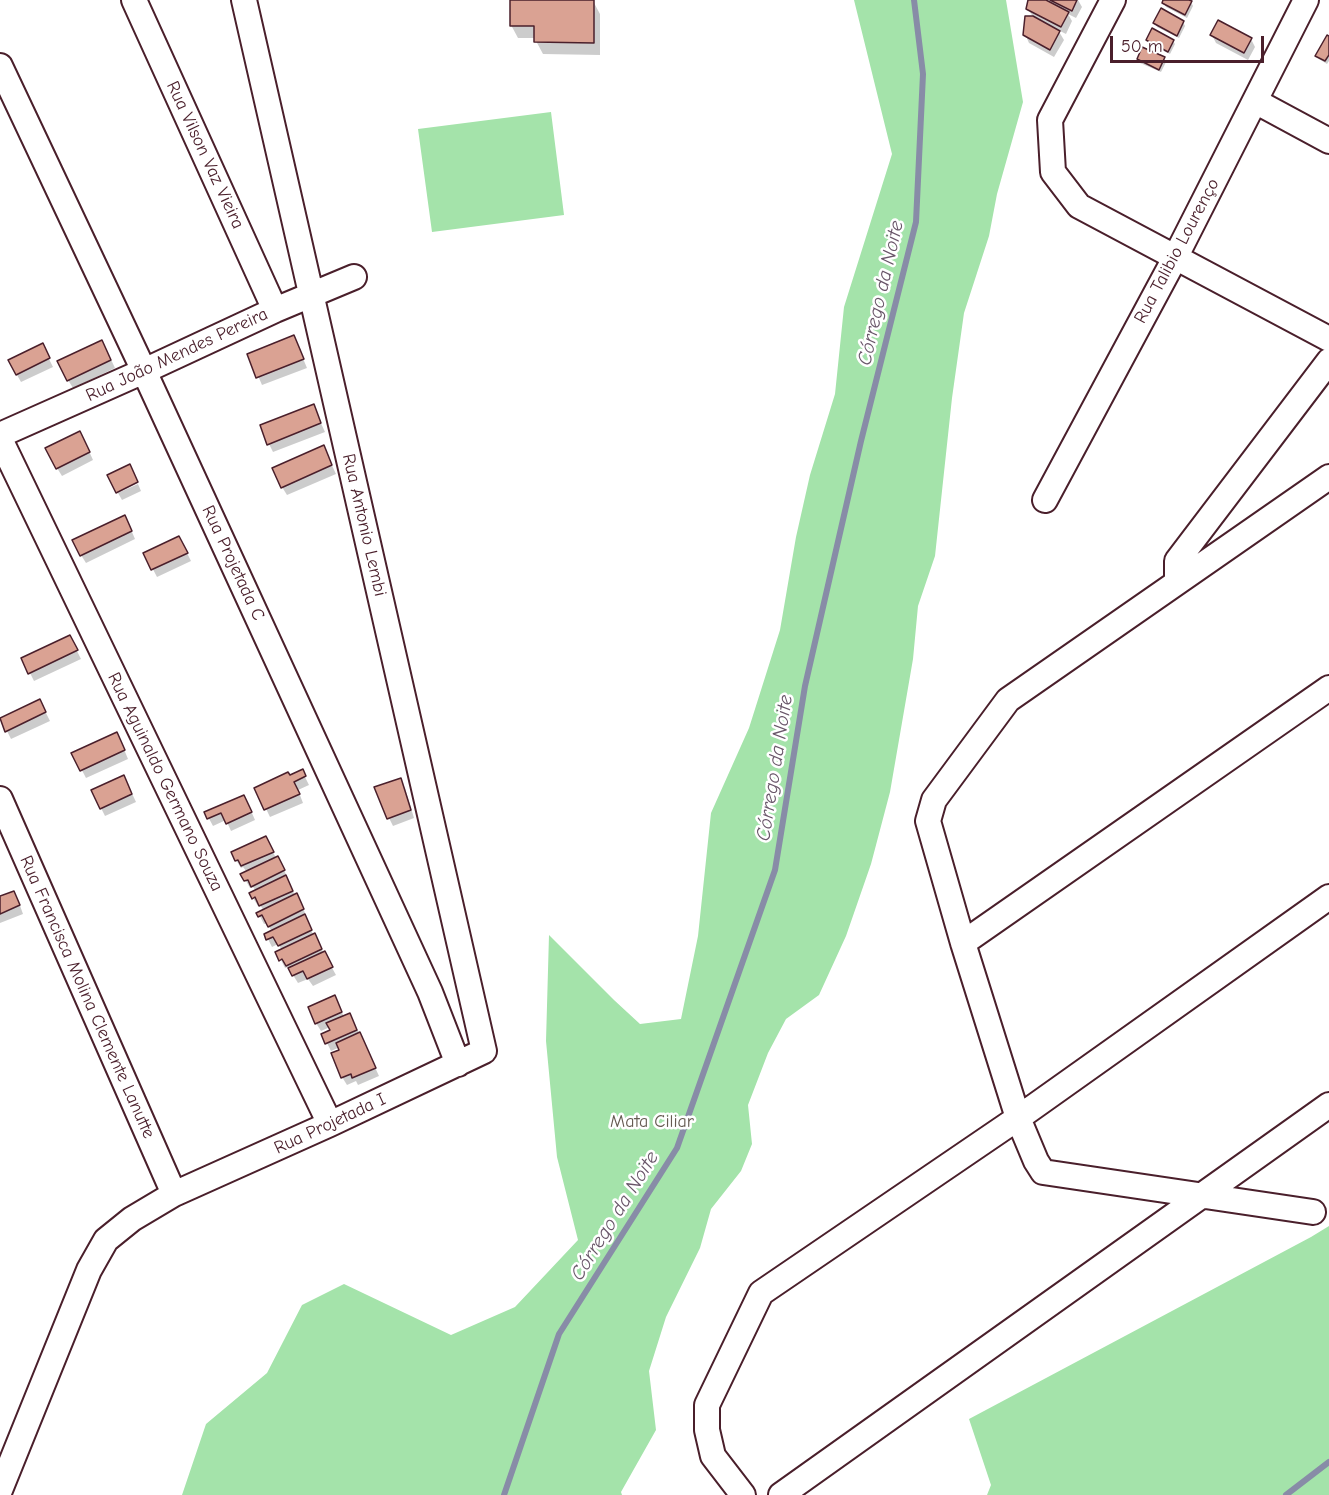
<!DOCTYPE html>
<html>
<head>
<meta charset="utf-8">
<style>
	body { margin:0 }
	#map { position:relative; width:1329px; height:1495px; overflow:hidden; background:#fff; font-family:"Comic Neue",sans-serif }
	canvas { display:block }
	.scale { position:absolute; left:1110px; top:36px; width:154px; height:27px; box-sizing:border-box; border:3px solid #4a1f2b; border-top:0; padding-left:8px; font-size:18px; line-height:21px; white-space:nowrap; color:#4a1f2b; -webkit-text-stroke:4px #fff; paint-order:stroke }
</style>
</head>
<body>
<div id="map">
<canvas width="1329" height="1495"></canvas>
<div class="scale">50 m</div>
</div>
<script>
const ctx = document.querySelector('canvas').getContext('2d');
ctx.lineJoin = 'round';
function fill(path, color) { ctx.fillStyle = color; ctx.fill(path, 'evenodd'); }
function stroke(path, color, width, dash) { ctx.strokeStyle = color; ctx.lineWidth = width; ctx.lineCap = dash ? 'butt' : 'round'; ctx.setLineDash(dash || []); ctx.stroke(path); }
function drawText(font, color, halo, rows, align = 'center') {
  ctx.font = font + ' "Comic Neue",sans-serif'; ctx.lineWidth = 5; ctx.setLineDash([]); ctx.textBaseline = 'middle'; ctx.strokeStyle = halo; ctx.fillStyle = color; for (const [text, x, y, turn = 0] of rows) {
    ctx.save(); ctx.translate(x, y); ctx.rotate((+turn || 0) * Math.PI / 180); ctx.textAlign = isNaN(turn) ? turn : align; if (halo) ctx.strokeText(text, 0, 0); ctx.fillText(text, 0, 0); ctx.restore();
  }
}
fill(new Path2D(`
	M854 0H1006L1023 102 997 194 989 236 964 313 952 398 935 556 918 606 913 659 890 792 871 864 846 936 819 995 786 1019 768 1053 748 1105 752 1144 741 1171 711 1209 700 1248 666 1317 649 1371 656 1430 621 1492 622 1495H182L206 1424 267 1373 302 1305 344 1284 451 1335 515 1307 578 1240 557 1157 546 1041 549 935 614 1000 640 1024 681 1019 698 936 711 813 749 728 780 630 796 537 810 475 835 394 844 307 892 154Z
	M551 112 564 215 432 232 418 129Z
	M1329 1226V1495H987L991 1485 969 1419 1311 1237Z`), '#a4e3aa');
fill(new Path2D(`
	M1029 0H1078L1082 7 1076 18 1068 14 1072 21 1066 34 1058 30 1064 40 1054 57 1029 43 1025 34 1033 17 1028 9Z
	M1165 0H1186L1191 2 1193 6 1187 18 1166 7 1164 3Z
	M593 1 600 14V55L543 54 536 41V38H518L511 25Z
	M1183 22 1185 26 1179 38 1157 27 1155 23Z
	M1212 35 1251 39 1255 47 1248 60 1216 43Z
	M1329 38V61L1327 64 1319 59 1317 56Z
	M1147 40 1173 41 1175 44 1170 54 1149 44Z
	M1138 59H1164L1166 62 1161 72 1140 63Z
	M294 337 307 368 262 385 249 355Z
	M106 349 115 368 73 388 68 380Z
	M46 353 53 367 21 382 17 375Z
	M313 406 325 432 273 452 269 444Z
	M84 440 93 460 62 476 57 468Z
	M327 455 336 474 287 495 282 487Z
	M138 484 141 491 122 500 118 493Z
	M129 525 135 539 86 563 81 555Z
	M183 545 191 561 157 577 145 554Z
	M74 645 81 659 34 681 30 673Z
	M44 709 50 721 11 739 1 719Z
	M121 742 128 759 86 778 73 753Z
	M302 771 309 785 298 790 303 803 270 817 256 788Z
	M400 780 405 788 414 818 393 826 389 818Z
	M128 785 136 802 105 816 101 808Z
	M248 804 255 820 231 831 226 820 213 826 206 813Z
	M270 846 276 858 282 865 295 896 301 903 307 918 305 919 313 934 336 975 313 986 308 979 298 983 288 967 285 968 277 952 282 950 278 944 272 947 266 935 272 932 267 923 264 924 258 913 264 911 260 905 258 906 253 898 256 891 253 887 250 888 242 874 247 872 243 867 241 868 236 860Z
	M0 898 18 900 23 914 0 923Z
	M335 997 344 1017 350 1015 354 1022 379 1076 358 1085 356 1081 347 1085 342 1077 341 1051 340 1047 331 1051 327 1043 332 1031 330 1027 321 1031 316 1023Z`), '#0003');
stroke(new Path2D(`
	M504 1495 559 1334 677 1148 775 870 805 686 861 441 916 222 923 74 914 0
	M1286 1495 1329 1462`), '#888ca7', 6);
const building = new Path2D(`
	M510 0H594V43L534 42V26H510Z
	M1028 0H1046L1069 12 1061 27 1026 9Z
	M1050 0H1077L1072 11Z
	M1163 0H1189L1192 1 1185 15 1162 3Z
	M1161 8 1184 21 1177 36 1153 23Z
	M1025 16H1033L1060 31 1050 50 1023 35Z
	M1218 20 1252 38 1244 53 1210 35Z
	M1152 28 1174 40 1168 52 1146 40Z
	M1327 35 1329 36V55L1325 61 1315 56Z
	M1142 47 1165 57 1159 70 1137 59Z
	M294 335 304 359 256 378 247 354Z
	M102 340 111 360 67 381 57 361Z
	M43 343 50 358 16 375 8 360Z
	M314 404 321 423 267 445 260 425Z
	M80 431 90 452 56 469 45 448Z
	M324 445 332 465 281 488 272 468Z
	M130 464 138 482 116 493 107 475Z
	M125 515 132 531 80 556 72 540Z
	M179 536 188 553 151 570 143 553Z
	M70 635 78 650 28 674 21 658Z
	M40 699 46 712 5 732 0 718Z
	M117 732 125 750 80 771 71 753Z
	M303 769 306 776 294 782 300 794 264 810 254 788 288 772 290 775Z
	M124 775 132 794 100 809 91 790Z
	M401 778 411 810 387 819 374 787Z
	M244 795 252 812 226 824 221 813 207 819 204 812Z
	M266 836 274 852 241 866 238 860 235 861 231 852Z
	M278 856 285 870 251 887 248 880 244 881 240 874Z
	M286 875 293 891 259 906 255 897 252 899 249 893Z
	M14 891 20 905 0 914V896Z
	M297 893 304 909 268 927 262 915 258 917 256 913Z
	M305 914 312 930 278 946 273 937 266 940 264 934Z
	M315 933 322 949 286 966 282 959 279 961 275 952Z
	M325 951 333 967 307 979 303 971 292 976 288 968Z
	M335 995 342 1012 315 1024 308 1007Z
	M350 1013 357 1030 325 1044 321 1034 330 1030 326 1023Z
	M360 1032 376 1068 352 1078 351 1074 341 1078 331 1053 339 1050 336 1043Z`);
fill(building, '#daa293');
stroke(building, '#4a1f2b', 1.5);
const minor = new Path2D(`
	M134 0 275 310
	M1113 0 1050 120 1053 172 1079 206 1329 339
	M0 66 144 371 430 992 458 1064
	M1255 101 1329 141
	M0 435 144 371 275 310 354 277
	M0 439 330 1124
	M1045 500 1175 258 1306 0
	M1177 582V561L1329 361
	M0 799 174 1194
	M963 943 1329 688
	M1313 1212 1043 1172 1036 1161 1018 1118 963 943 928 821 934 800 1008 700 1329 477
	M0 1490 89 1270 106 1240 132 1219 174 1194 330 1124 484 1051 244 0
	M743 1495 713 1456 707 1430V1405L761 1293 1018 1118 1329 897
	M781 1495 1329 1105`);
stroke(minor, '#4a1f2b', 28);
stroke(minor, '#fff', 24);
drawText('18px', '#4a1f2b', '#fff', [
	["Rua Vilson Vaz Vieira",205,155,65],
	["Rua Talibio Lourenço",1177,251,-62],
	["Rua João Mendes Pereira",177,355,-25],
	["Rua Antonio Lembi",364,525,77],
	["Rua Projetada C",233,563,65],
	["Rua Aguinaldo Germano Souza",165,782,64],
	["Rua Francisca Molina Clemente Lanutte",87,997,66],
	["Rua Projetada I",330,1124,-25]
]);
drawText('18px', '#655a51', '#fff', [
	["Mata Ciliar",652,1122]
]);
drawText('italic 20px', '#695669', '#fff', [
	["Córrego da Noite",881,293,-77],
	["Córrego da Noite",775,768,-81],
	["Córrego da Noite",615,1216,-58]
]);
</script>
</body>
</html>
